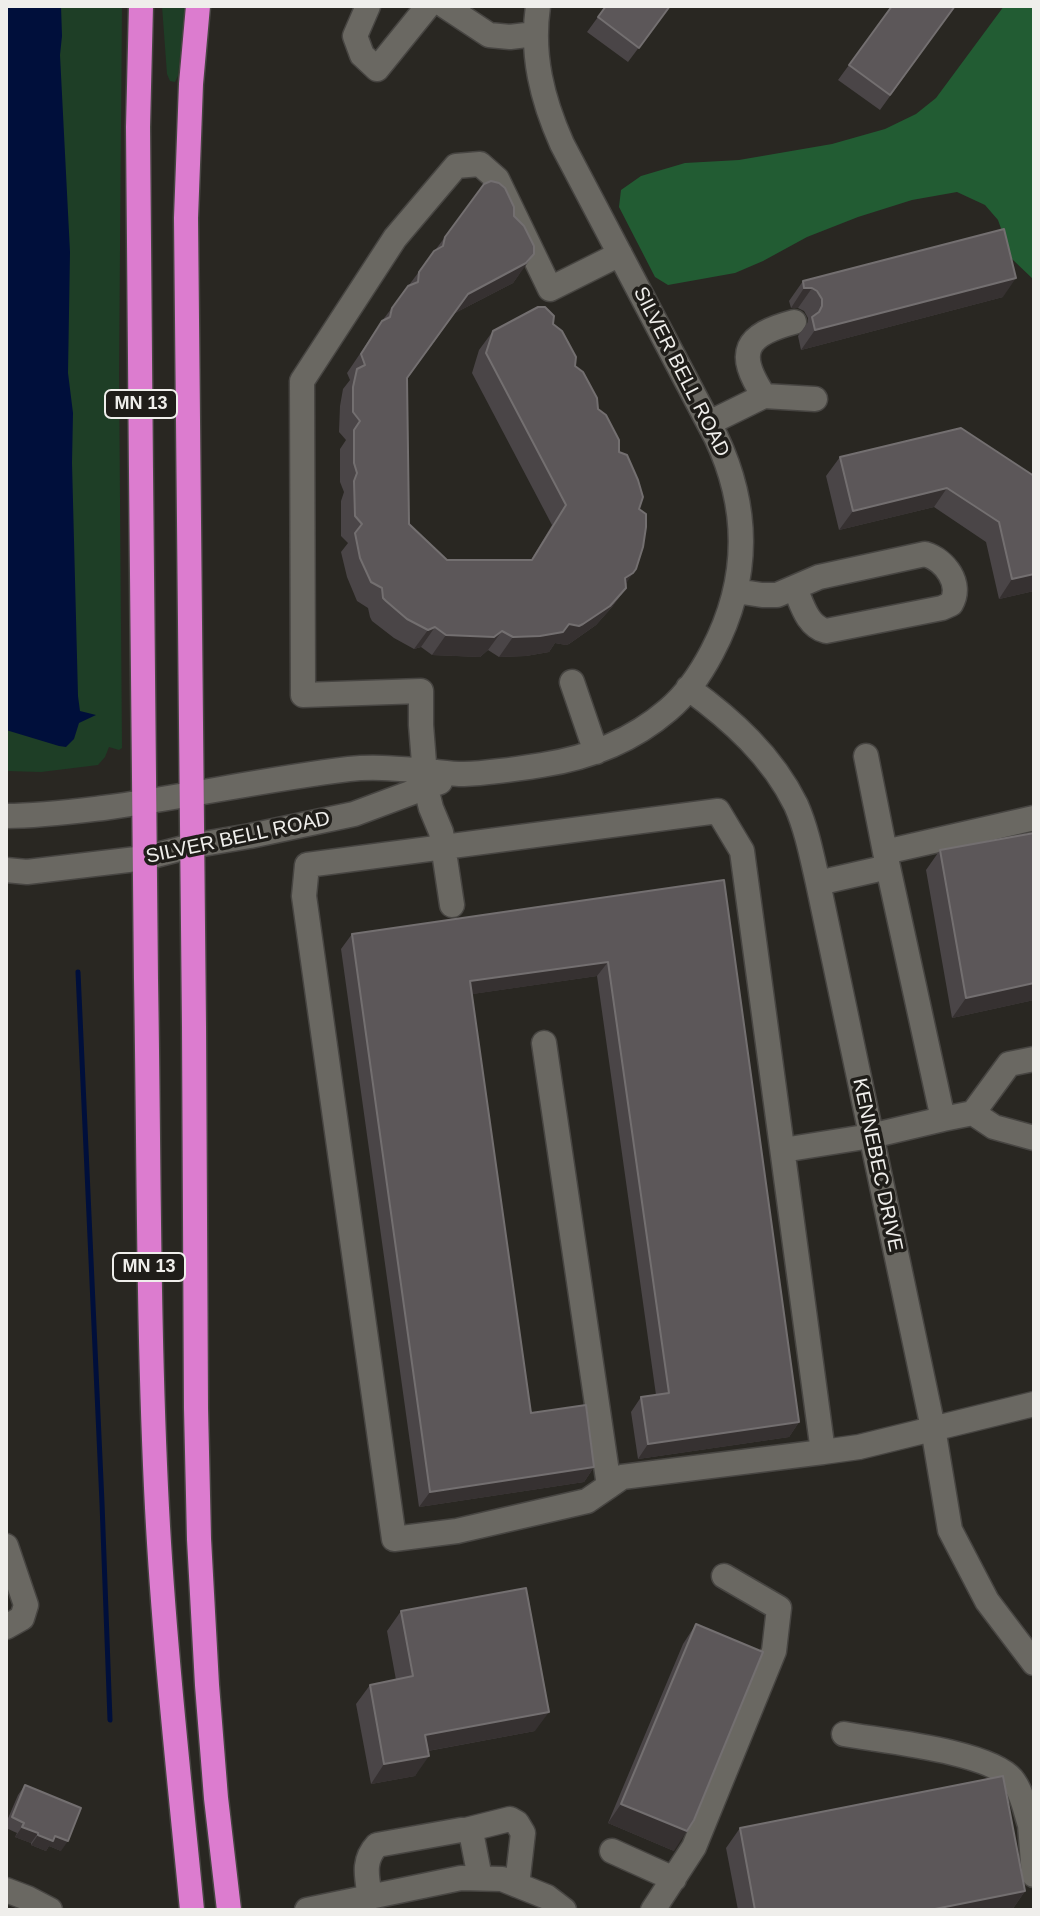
<!DOCTYPE html>
<html>
<head>
<meta charset="utf-8">
<style>
	body { margin:0 }
	#map { position:relative; width:1040px; height:1916px; overflow:hidden; background:#292722; font-family:Arial,sans-serif }
	canvas { display:block }
	.frame { position:absolute; inset:0; border:8px solid #efeeeb; pointer-events:none }
</style>
</head>
<body>
<div id="map">
<canvas width="1040" height="1916"></canvas>
<div class="frame"></div>
</div>
<script>
const ctx = document.querySelector('canvas').getContext('2d');
ctx.lineJoin = 'round';
function fill(path, color) { ctx.fillStyle = color; ctx.fill(path, 'evenodd'); }
function stroke(path, color, width, dash) { ctx.strokeStyle = color; ctx.lineWidth = width; ctx.lineCap = dash ? 'butt' : 'round'; ctx.setLineDash(dash || []); ctx.stroke(path); }
function drawText(font, color, halo, rows, align = 'center') {
  ctx.font = font + ' Arial,sans-serif'; ctx.lineWidth = 7; ctx.setLineDash([]); ctx.textBaseline = 'middle'; ctx.strokeStyle = halo; ctx.fillStyle = color; for (const [text, x, y, turn = 0] of rows) {
    ctx.save(); ctx.translate(x, y); ctx.rotate((+turn || 0) * Math.PI / 180); ctx.textAlign = isNaN(turn) ? turn : align; if (halo) ctx.strokeText(text, 0, 0); ctx.fillText(text, 0, 0); ctx.restore();
  }
}
fill(new Path2D(`
	M6 6H122L119 373 122 748 119 750 109 747 105 757 98 765 41 772 6 771Z
	M162 6H185L178 76 175 82 170 81 167 74Z`), '#1e3e26');
fill(new Path2D(`
	M1004 6H1034V280L1012 259 998 220 985 205 957 192 912 200 858 217 807 237 763 261 735 273 668 285 655 277 619 207 621 190 641 176 685 163 739 160 832 144 885 129 916 114 936 98Z`), '#225c33');
fill(new Path2D(`
	M6 6H61L62 36 60 55 70 252 68 373 73 413 72 463 78 696 80 711 96 715 79 723 74 739 66 747 59 746 6 730Z`), '#000f3b');
stroke(new Path2D(`
	M78 972 102 1503 110 1720`), '#000f3b', 5);
const minor = new Path2D(`
	M368 6 355 36 362 55 377 69 428 6
	M445 6 489 35 510 37 535 34
	M764 396C735 352 745 335 794 322
	M709 423 764 396 815 399
	M736 591 762 595H777L819 577 925 554C945 560 963 584 951 604L942 608 826 631C807 626 802 604 795 588
	M572 682 596 752
	M688 688C732 720 772 756 796 805 807 830 812 857 818 883L933 1428 950 1530 987 1601 1034 1663
	M718 811 742 851 823 1452 622 1477 587 1501 457 1531 394 1539 304 896 307 865Z
	M6 816C39 816 70 812 103 808 185 797 266 779 349 769 375 766 401 769 428 771 439 772 452 774 464 774 490 773 517 769 542 765 588 758 633 740 668 710 687 694 701 673 712 652 750 580 750 509 716 437L562 144C542 99 531 55 538 6
	M885 852 1034 818
	M6 870 27 872 145 858 191 846 250 836 354 814 440 782
	M818 883 888 867 866 756
	M452 905 441 832 431 808 426 788 421 725V691L303 695 302 381 395 238 456 166 480 164 497 179 550 289 620 254
	M544 1043 609 1486
	M973 1113 994 1127 1034 1138
	M943 1119 973 1113 1009 1064 1034 1059
	M783 1150 871 1136 943 1119 888 867
	M823 1452 859 1447 1034 1404
	M6 1546 26 1605 22 1618 6 1627
	M844 1734C882 1741 988 1751 1012 1779 1022 1791 1025 1810 1030 1825
	M1034 1825H1030L1034 1875
	M466 1830 510 1819 517 1823 523 1833 517 1885
	M612 1851 674 1879
	M6 1890 27 1898 50 1910
	M370 1897C367 1877 362 1861 377 1845L461 1830H466L472 1837 480 1878
	M307 1910 461 1878 502 1879 547 1897 564 1910
	M653 1910 694 1847 774 1651 779 1608 724 1576`);
const highway = new Path2D(`
	M141 6 138 127C141 411 142 695 146 979 149 1156 148 1332 157 1508 164 1642 179 1776 192 1910
	M198 6 191 84 186 218 194 1026 196 1408 199 1539 207 1685 216 1798 229 1910`);
stroke(minor, '#474542', 27);
stroke(highway, '#474542', 27);
stroke(minor, '#6a6862', 24);
stroke(highway, '#dc7ccf', 24);
fill(new Path2D(`
	M606 6H670L628 62 587 32Z
	M892 6H955L880 110 838 80Z
	M514 216 520 273 513 283 455 313 407 379 409 524 447 560H531L552 525 472 373 479 350 493 331 553 324 598 409 619 452 639 509 626 588 612 607 596 625 569 644 566 645 555 643 549 652 526 656 499 657 488 650 480 657 432 655 421 647 414 649 394 638 372 621 370 617 368 608 357 601 347 577 341 552 348 543 341 536V501L344 492 340 482V449L346 440 339 432 340 406 343 389 350 380 347 373 382 321 445 237Z
	M803 281 1003 297 801 350 798 336 808 322V318L804 311 798 308H791L789 301Z
	M961 428 1034 591 999 599 986 542 934 507 839 530 826 476 840 457Z
	M940 850 1034 1000 952 1018 926 870Z
	M724 880 799 1422 789 1437 638 1459 631 1412 641 1397 656 1395 597 976 472 994 531 1413 594 1467 584 1482 419 1507 341 949 352 934Z
	M401 1611 535 1731 428 1751 415 1776 371 1784 356 1704 370 1685 396 1680 387 1631Z
	M696 1624 674 1851 608 1823 683 1644Z
	M25 1785 61 1851 49 1846 46 1851 31 1845V1843L15 1837 17 1833 6 1828V1823L18 1795Z
	M740 1828 1025 1891 1012 1910H738L726 1848Z`), '#4a4547');
fill(new Path2D(`
	M534 254 513 283 455 313 468 294Z
	M1016 278 1003 297 801 350 815 330Z
	M804 288H812L798 308H791Z
	M947 488 934 507 839 530 853 511Z
	M633 573 620 593 625 578Z
	M1034 574V591L999 599 1012 579Z
	M626 588 612 607 596 625 569 644 566 645 555 643 549 652 526 656 499 657 513 637 569 624Z
	M435 627 421 647 414 649 428 630Z
	M502 631 488 650 480 657 432 655 446 635Z
	M608 962 597 976 459 996 470 981Z
	M1034 983V1000L952 1018 966 998Z
	M799 1422 789 1437 638 1459 648 1444Z
	M594 1467 584 1482 419 1507 430 1492Z
	M549 1712 535 1731 411 1754 425 1735Z
	M429 1756 415 1776 371 1784 384 1764Z
	M621 1804 687 1831 674 1851 608 1823Z
	M22 1827 38 1833 31 1843 15 1837Z
	M38 1835 55 1836 68 1841 61 1851 49 1846 46 1851 31 1845Z
	M1025 1891 1012 1910H930Z`), '#363131');
const building = new Path2D(`
	M606 6H670L639 48 598 17Z
	M892 6H955L890 95 849 65Z
	M491 181 499 183 505 188 514 207V216L524 226 534 246V254L526 263 468 294 407 378 409 524 447 560H532L566 505 486 353 493 331 538 307H545L554 316 553 324 562 331 576 357 575 366 583 372 597 398 598 409 606 415 619 440V452L627 455 638 480 643 497 639 509 646 514V527L643 547 636 569 633 573 625 578 626 588 610 606 583 624 579 626 569 624 563 632 540 636 513 637 502 631 494 637 446 635 435 627 428 630 407 619 386 601 383 598 382 588 371 582 360 558 355 533 362 524 355 516 354 481 357 473 354 463V430L360 421 353 412V387L357 369 365 365 361 354 382 321 390 317 392 308 408 286 418 282 419 272 434 251 443 246 445 237 484 184Z
	M1004 229 1016 278 815 330 812 317 819 312 822 306V299L817 291 812 288H804L803 281Z
	M961 428 1034 476V574L1012 579 999 522 947 488 853 511 840 457Z
	M1034 833V983L966 998 940 850Z
	M724 880 799 1422 648 1444 641 1397 669 1393 608 962 470 981 531 1413 586 1405 594 1467 430 1492 352 934Z
	M526 1588 549 1712 425 1735 429 1756 384 1764 370 1685 413 1676 401 1611Z
	M696 1624 763 1652 694 1820 687 1831 621 1804Z
	M1003 1776 1025 1891 930 1910H755L740 1828Z
	M25 1785 81 1808 68 1841 55 1836 53 1841 38 1835V1833L22 1827 24 1823 12 1817Z`);
fill(building, '#5c5759');
stroke(building, '#736f70', 2);
for (const [x, y, w] of [
	[141,404,72],
	[149,1267,72]
]) { const box = new Path2D(); box.roundRect(x - w / 2, y - 14, w, 28, 6); ctx.fillStyle = '#1f1d19'; ctx.fill(box); stroke(box, '#efeeeb', 2); }
drawText('bold 18px', '#efeeeb', null, [
	["MN 13",141,404],
	["MN 13",149,1267]
]);
drawText('20px', '#efeeeb', '#1f1d19', [
	["SILVER BELL ROAD",681,372,63],
	["SILVER BELL ROAD",238,838,-12],
	["KENNEBEC DRIVE",877,1165,78]
]);
</script>
</body>
</html>
